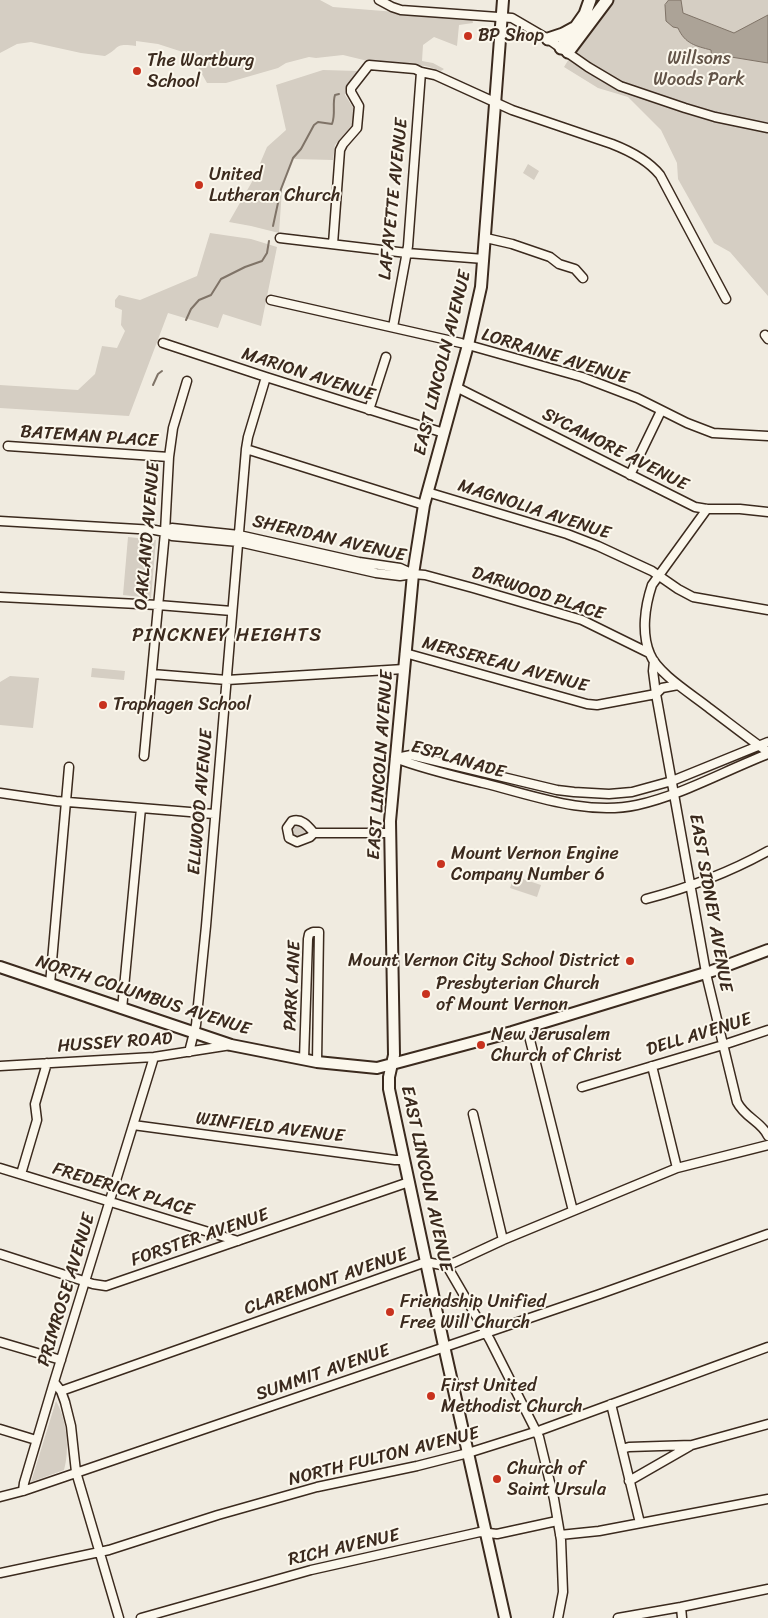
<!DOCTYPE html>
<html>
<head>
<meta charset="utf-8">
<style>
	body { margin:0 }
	canvas { display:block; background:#f0ebe0 }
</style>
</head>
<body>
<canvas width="768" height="1618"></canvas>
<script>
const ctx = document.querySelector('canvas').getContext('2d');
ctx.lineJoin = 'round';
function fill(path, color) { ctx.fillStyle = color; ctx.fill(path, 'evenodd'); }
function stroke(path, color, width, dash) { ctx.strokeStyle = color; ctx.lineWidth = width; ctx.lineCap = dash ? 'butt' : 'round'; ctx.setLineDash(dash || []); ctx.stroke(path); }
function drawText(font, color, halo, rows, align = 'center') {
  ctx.font = font + ' Sriracha,sans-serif'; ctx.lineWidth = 4; ctx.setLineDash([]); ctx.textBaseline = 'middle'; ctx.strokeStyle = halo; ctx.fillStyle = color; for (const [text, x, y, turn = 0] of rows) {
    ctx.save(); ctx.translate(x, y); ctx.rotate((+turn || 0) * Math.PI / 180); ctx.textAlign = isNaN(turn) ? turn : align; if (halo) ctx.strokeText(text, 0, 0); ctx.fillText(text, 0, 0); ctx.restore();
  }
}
fill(new Path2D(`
	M0 0H320L333 7 472 18 473 23 459 25 457 46 434 37 423 45 422 61 433 63 444 69 441 71 426 66 368 61 343 55 316 58 309 57 286 63 278 68 226 83H207L197 65 190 61 192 55 158 44 136 41V46C113 43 121 48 105 56L81 53 31 42 17 44 0 53Z
	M611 0H768V296L730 252 714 243 678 179 677 163 661 130 628 97 598 88 564 67 578 44Z
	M323 70 359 71 346 87 345 95 354 109 352 127 335 145 333 160 294 159 282 189 279 233 251 226 229 222 253 180 267 147 286 130 276 85Z
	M528 164 539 171 534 180 523 173Z
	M210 233 251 239 277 247 261 326 223 314 218 328 168 313 129 416 0 408V342V385L78 390 95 374 102 346 117 348 125 331 121 325 122 310 115 307V300L119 295 140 300 197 276Z
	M128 537 156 540 151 598 123 595Z
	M92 668 125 671 124 680 91 677Z
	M10 676 39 678 33 728 0 725V682Z
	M294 824H300L308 831 307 834 298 838 291 836 290 828Z
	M514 876 541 885 537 897 510 888Z
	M56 1401C67 1420 70 1450 64 1470L31 1482Z`), '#d5cec3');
const water = new Path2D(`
	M669 0H681L683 13 734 33 768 15V63L731 57 712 61 711 50C696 46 685 44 678 28L673 27 666 21 665 5Z`);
fill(water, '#aca397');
stroke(water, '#7f7367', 1);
stroke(new Path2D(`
	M273 226 281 189 293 158 301 149 314 125 318 122 332 124C336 114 332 104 335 95L339 94
	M186 320 191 309 199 300 211 295 221 279 245 267 262 261 267 253 269 241
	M153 385 158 374 162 371`), '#7f7367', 2);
const minor = new Path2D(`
	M379 0 392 7 401 10 512 18 548 39 588 67 620 86 685 108 715 117 768 128
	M280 238 407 253 484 259
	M486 238 512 244 550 257 559 264 575 269 583 278
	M333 244 340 150 343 144 357 128 359 106 351 92V88L369 65 415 69 421 72 435 75 512 110 612 144C630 151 648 160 660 175L726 299
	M271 300 461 343 582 377 637 398 687 423 713 433 768 436
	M393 327 408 246 421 72
	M765 335 768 339
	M163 343 266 377 444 433
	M456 387 695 507 707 509H740L768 512
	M369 410 386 357
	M8 446 169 457
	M246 449 424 505
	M630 475 661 411
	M427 492 567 534 598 546 652 571 678 589 693 597 768 610
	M707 509 652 585C645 606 641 633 650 654 657 673 693 695 709 708 729 723 748 738 768 752
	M0 521 155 530 165 532 172 536 239 542 376 573 400 576 413 574 425 575 473 588 582 620 649 653
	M165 532 172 528 239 535 359 562 400 568 413 574
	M0 597 158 605 232 611
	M405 653 587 704 597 705 656 694
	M654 661 653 671 656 694 707 978 737 1102C745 1118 761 1121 768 1136
	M152 674 227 680 404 669
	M656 694 662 688 678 685
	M144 756 165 532 169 457 173 428 187 381
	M395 758C424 769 454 776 483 783 532 795 586 816 637 805 682 795 724 771 768 754
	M396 758 411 755 557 790 574 792 609 794 632 792 672 781 768 742
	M0 793 56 801 214 814
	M314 833C308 826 302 818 292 821L287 828 289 838 297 842 310 837 314 833H390
	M646 899C688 888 730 872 768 851
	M50 984 69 767
	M122 1009 141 808
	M527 1028 573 1211
	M189 1052 196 1025 206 926 246 449 248 437 266 377
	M304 1059 308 939 309 934 313 932H319L317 1062
	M0 1066 154 1057 231 1045
	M652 1066 677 1168
	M582 1087 723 1045 768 1030
	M473 1114 503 1240
	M133 1125 395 1160H404
	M0 1168 238 1241
	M21 1174 37 1120 35 1104 47 1063
	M0 1254 93 1284 106 1286 409 1182
	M447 1266 490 1340 539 1437 554 1499 561 1540 563 1592 558 1618
	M0 1342 61 1360
	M61 1391 426 1262 447 1266 503 1240 677 1168 768 1145
	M611 1404 640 1523
	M0 1429 36 1440
	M622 1449 629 1447 692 1445 768 1424
	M629 1481 690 1446
	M23 1491 24 1483 54 1382
	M0 1497 23 1491 600 1294 768 1234
	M560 1535 599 1531 768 1499
	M0 1573 109 1550 218 1515 317 1487 417 1466 468 1453 541 1430 768 1347
	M681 1607 682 1618
	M119 1618 76 1472 71 1426 65 1402 61 1391 54 1382 154 1057
	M141 1618 311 1570 480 1532 497 1534 557 1521
	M618 1618 681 1607 768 1589`);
const major = new Path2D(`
	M503 0 481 287 468 345 424 505 413 574 390 821 394 1055 389 1077V1089L444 1346 505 1618
	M0 967 231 1045 317 1062 377 1068 512 1032 712 971 768 950`);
const highway = new Path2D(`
	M548 39 563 34 574 28
	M561 48 585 14 590 0
	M568 52 607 0`);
stroke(minor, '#3b2a1e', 11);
stroke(major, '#3b2a1e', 14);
stroke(highway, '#3b2a1e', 15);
stroke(minor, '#fbf7ec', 8);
stroke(major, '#fbf7ec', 10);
stroke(highway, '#fbf7ec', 11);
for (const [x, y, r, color] of [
	[468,36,5,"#c8321e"],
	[137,71,5,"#c8321e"],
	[199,185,5,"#c8321e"],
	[103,705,5,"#c8321e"],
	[441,864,5,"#c8321e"],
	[630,961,5,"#c8321e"],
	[426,994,5,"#c8321e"],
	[481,1045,5,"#c8321e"],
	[390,1312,5,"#c8321e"],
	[431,1396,5,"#c8321e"],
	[497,1479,5,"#c8321e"]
]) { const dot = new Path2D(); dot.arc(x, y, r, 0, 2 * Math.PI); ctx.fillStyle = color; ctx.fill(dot); stroke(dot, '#fbf7ec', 2); }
drawText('18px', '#3b2a1e', '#fbf7ec', [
	["BP Shop",478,36],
	["The Wartburg",147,61],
	["School",147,82],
	["United",209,175],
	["Lutheran Church",209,196],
	["Traphagen School",113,705],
	["Mount Vernon Engine",451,854],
	["Company Number 6",451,875],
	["Mount Vernon City School District",620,961,"right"],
	["Presbyterian Church",436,984],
	["of Mount Vernon",436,1005],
	["New Jerusalem",491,1035],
	["Church of Christ",491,1056],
	["Friendship Unified",400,1302],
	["Free Will Church",400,1323],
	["First United",441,1386],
	["Methodist Church",441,1407],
	["Church of",507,1469],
	["Saint Ursula",507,1490]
], 'left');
drawText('18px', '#625347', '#fbf7ec', [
	["Willsons",699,59],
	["Woods Park",699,80]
]);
drawText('18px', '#3b2a1e', '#fbf7ec', [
	["LAFAYETTE AVENUE",394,199,-84],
	["LORRAINE AVENUE",555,357,17],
	["EAST LINCOLN AVENUE",443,363,-76],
	["MARION AVENUE",308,375,18],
	["BATEMAN PLACE",89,437,4],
	["SYCAMORE AVENUE",615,450,27],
	["MAGNOLIA AVENUE",534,510,18],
	["OAKLAND AVENUE",148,536,-85],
	["SHERIDAN AVENUE",329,539,13],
	["DARWOOD PLACE",538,594,18],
	["MERSEREAU AVENUE",505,665,15],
	["ESPLANADE",458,760,16],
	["EAST LINCOLN AVENUE",381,765,-86],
	["ELLWOOD AVENUE",201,802,-85],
	["EAST SIDNEY AVENUE",710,903,80],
	["PARK LANE",293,986,-87],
	["NORTH COLUMBUS AVENUE",143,996,18],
	["DELL AVENUE",699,1035,-17],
	["HUSSEY ROAD",115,1043,-4],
	["WINFIELD AVENUE",270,1128,7],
	["EAST LINCOLN AVENUE",426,1179,78],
	["FREDERICK PLACE",123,1190,17],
	["FORSTER AVENUE",200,1238,-19],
	["CLAREMONT AVENUE",326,1282,-19],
	["PRIMROSE AVENUE",67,1290,-73],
	["SUMMIT AVENUE",323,1373,-19],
	["NORTH FULTON AVENUE",384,1457,-14],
	["RICH AVENUE",344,1548,-13]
]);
ctx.letterSpacing = '1px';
drawText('19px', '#3b2a1e', '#fbf7ec', [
	["PINCKNEY HEIGHTS",227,636]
]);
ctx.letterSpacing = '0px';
</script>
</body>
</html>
